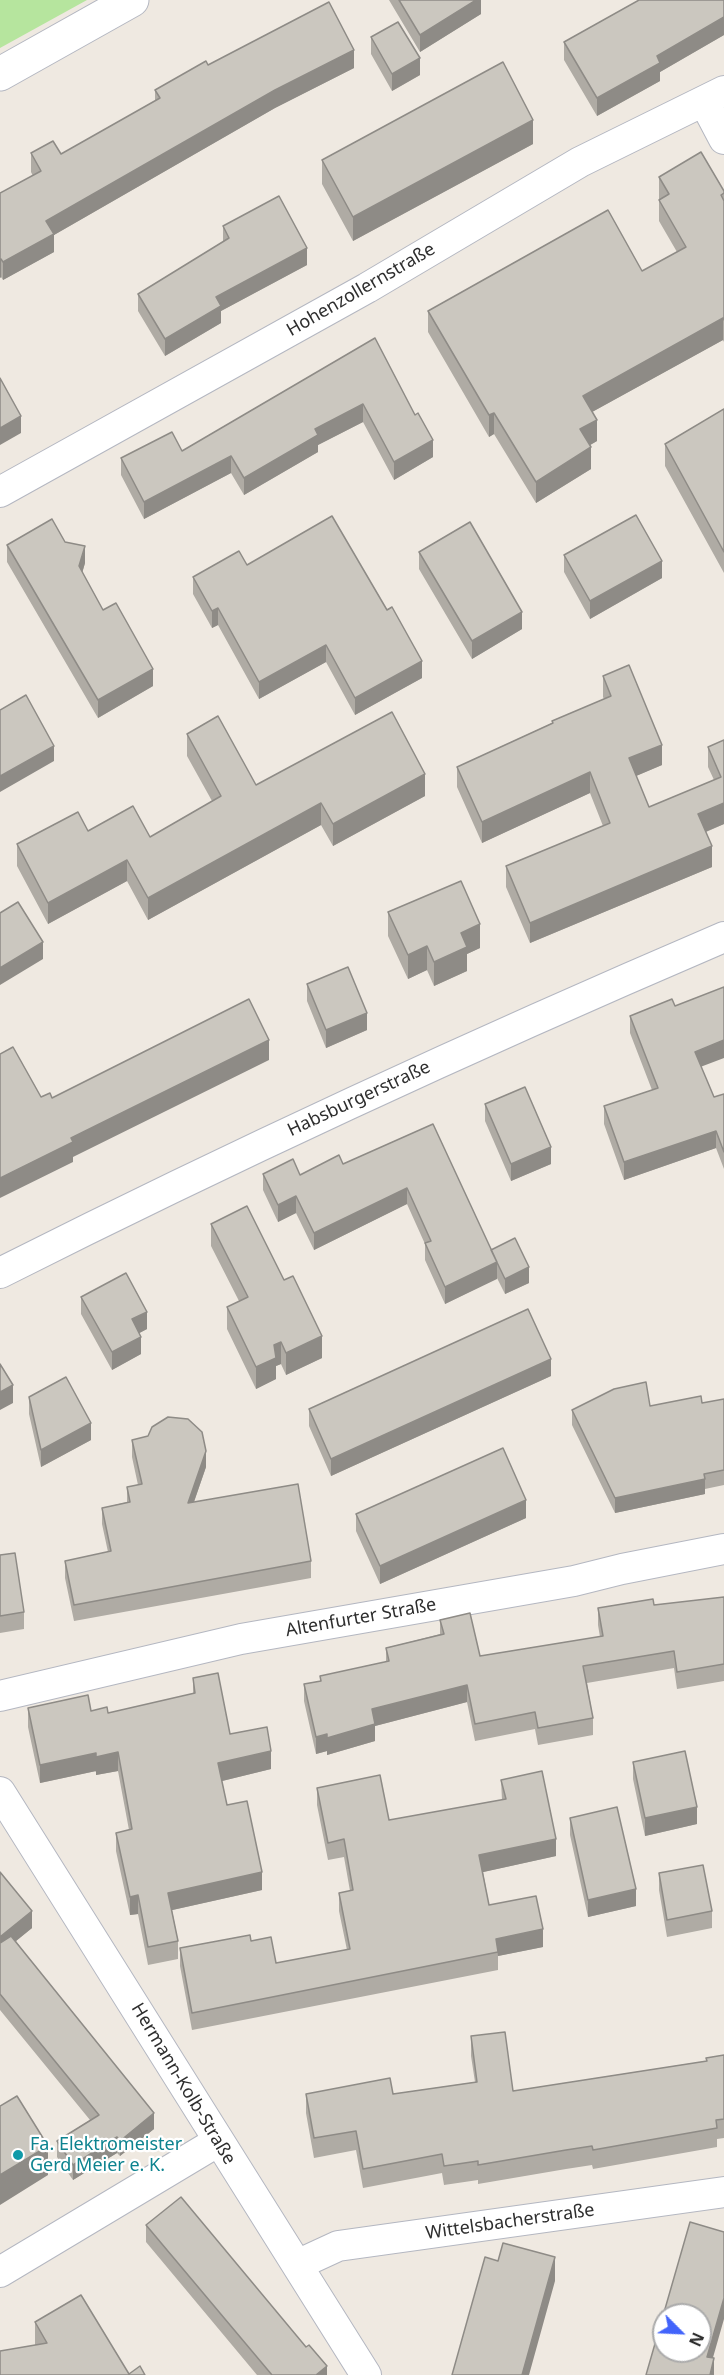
<!DOCTYPE html>
<html>
<head>
<meta charset="utf-8">
<style>
	body { margin:0 }
	#map { position:relative; width:724px; height:2375px; overflow:hidden; background:#efe9e1; font-family:"Noto Sans",sans-serif }
	canvas { display:block }
	.north { position:absolute; left:652px; top:2303px; width:60px; height:60px; box-sizing:border-box; background:#fff; border:2px solid #ababab; border-radius:50%; rotate:114deg; font-size:16px; font-weight:700; line-height:24px; text-align:center; color:#2e2e2e }
	.north::after { content:''; display:block; margin:auto; width:21px; height:27px; background:#4264fb; clip-path:polygon(50% 0,100% 100%,50% 72%,0 100%) }
</style>
</head>
<body>
<div id="map">
<canvas width="724" height="2375"></canvas>
<div class="north">N</div>
</div>
<script>
const ctx = document.querySelector('canvas').getContext('2d');
ctx.lineJoin = 'round';
function fill(path, color) { ctx.fillStyle = color; ctx.fill(path, 'evenodd'); }
function stroke(path, color, width, dash) { ctx.strokeStyle = color; ctx.lineWidth = width; ctx.lineCap = dash ? 'butt' : 'round'; ctx.setLineDash(dash || []); ctx.stroke(path); }
function drawText(font, color, halo, rows, align = 'center') {
  ctx.font = font + ' "Noto Sans",sans-serif'; ctx.lineWidth = 4.5; ctx.setLineDash([]); ctx.textBaseline = 'middle'; ctx.strokeStyle = halo; ctx.fillStyle = color; for (const [text, x, y, turn = 0] of rows) {
    ctx.save(); ctx.translate(x, y); ctx.rotate((+turn || 0) * Math.PI / 180); ctx.textAlign = isNaN(turn) ? turn : align; if (halo) ctx.strokeText(text, 0, 0); ctx.fillText(text, 0, 0); ctx.restore();
  }
}
fill(new Path2D(`
	M0 0H87L0 48Z`), '#b6e59e');
const street = new Path2D(`
	M705 103 724 139
	M0 492 367 288 580 162 724 91
	M0 1273C238 1153 479 1042 724 937
	M0 1696 241 1639 574 1581 622 1569 724 1549
	M0 1792 366 2375
	M299 2264 338 2246 724 2192
	M0 2272 217 2142`);
const secondary = new Path2D(`
	M0 74 132 0`);
stroke(street, '#b4b7c1', 32);
stroke(secondary, '#b4b7c1', 35);
stroke(street, '#fff', 30);
stroke(secondary, '#fff', 33);
fill(new Path2D(`
	M389 0H481V14L420 52Z
	M724 0V35L660 72V81L597 116 564 60V42Z
	M371 37 420 75 392 91 371 54Z
	M208 65 354 68 275 108 54 235V252L3 280 1 277 0 278V193L33 176 31 172V153L61 154 155 101V90Z
	M533 144 353 241 322 184V160Z
	M659 177 724 191V342L723 340 592 412 597 441 590 445 591 469 536 503 494 434 489 437 428 332V311L642 271 677 252 659 221Z
	M223 226 307 265 221 311V323L165 356 138 311V294L223 242Z
	M375 338 433 457 394 480 363 422 318 445V452L244 495 231 473 144 519 121 475V458L182 451Z
	M724 409V573L665 466V444Z
	M65 542 85 563 82 573 103 610 153 686 98 718 7 562V545Z
	M419 552 522 629 472 659 419 569Z
	M564 555 662 578 590 619 564 572Z
	M247 565 422 678 355 715 326 662 259 699 218 625 212 628 193 594V577Z
	M603 676 662 765 636 776 649 807 714 780 708 767V747L724 740V824L706 832 712 867 530 943 506 887V866L603 826 590 793 482 843 457 787V767L552 723V721L604 699 603 697Z
	M187 734 256 785 425 796 333 846 321 825 148 920 127 881 48 924 17 866V844L88 831 150 837 212 801 187 756Z
	M388 912 480 948 467 954V971L434 986 427 970 408 979 388 936Z
	M307 984 367 1030 326 1048 307 1001Z
	M630 1016 701 1067 714 1097 724 1094V1169L716 1148 624 1180 604 1124V1106L652 1090 630 1033Z
	M485 1104 551 1164 511 1181 485 1121Z
	M433 1124 491 1250 529 1283 505 1294 497 1278 445 1304 425 1260V1244L407 1204 314 1250 296 1213 278 1222 263 1190V1174L300 1175 343 1164Z
	M211 1224 322 1358 286 1375 281 1364 276 1366V1379L256 1389 227 1329V1307L239 1301 211 1246Z
	M81 1297 147 1329 139 1333 141 1354 112 1370 81 1314Z
	M551 1376 331 1476 309 1426V1409Z
	M29 1397 91 1440 41 1467 29 1414Z
	M724 1399V1485L705 1489V1494L615 1513 572 1425V1410L702 1403Z
	M132 1440 206 1467 194 1502 311 1561V1578L74 1621 65 1578V1561L108 1552 102 1524V1508L127 1502V1487L138 1485 132 1457Z
	M356 1514 526 1518 380 1584 356 1531Z
	M0 1555 24 1612V1629L0 1633Z
	M724 1597V1681L677 1689 674 1668 587 1683 593 1718V1735L538 1745 535 1729 475 1741 467 1702 375 1726V1741L327 1755V1751L316 1754 304 1701V1684L320 1681V1676L386 1662V1648L440 1634V1620L480 1656 600 1637 598 1625V1608L654 1605Z
	M193 1678 230 1734 271 1769 222 1781 227 1805 262 1890 172 1910 178 1941V1959L148 1965 138 1914 130 1915 116 1851V1833L129 1830 118 1771 96 1775V1771L40 1783 28 1727V1708L108 1713 193 1694Z
	M633 1762 697 1824 645 1836 633 1779Z
	M501 1780 556 1856 483 1872 489 1905 543 1947 498 1956V1970L192 2030 180 1966V1948L251 1941 276 1963 347 1950 339 1911V1893L350 1891 344 1857 328 1860 317 1805V1788L389 1820 502 1800Z
	M570 1818 636 1906 588 1917 570 1835Z
	M0 1872 32 1928 16 1941 154 2129 120 2156 117 2153 73 2180 57 2157V2141L90 2120 0 2010Z
	M659 1873 712 1911V1928L667 1937 659 1890Z
	M471 2036 513 2091 706 2061V2058L724 2055V2138L717 2139V2147L593 2169 592 2165 566 2169 478 2184V2180L444 2185 442 2173 363 2188 356 2150 314 2158 306 2113V2094H393L475 2082 471 2056Z
	M146 2225 327 2375H257L146 2242Z
	M35 2322 129 2374 0 2375 35 2345Z`), '#afaba4');
fill(new Path2D(`
	M476 0H481V14L420 52V35Z
	M724 17V35L660 72V81L597 116V98L657 56Z
	M354 50V68L275 108 54 235V252L3 280V262L46 221 275 90Z
	M420 58V75L392 91V74Z
	M533 120V144L353 241V217Z
	M307 248V265L221 311V323L165 356V339L216 297Z
	M0 259H1V277L0 278Z
	M723 318V340L583 417V396Z
	M363 404V422L318 445V452L244 495V478L315 429Z
	M494 413V434L489 437V415Z
	M21 416V433L0 445V428Z
	M597 420V441L580 451V429Z
	M433 440V457L394 480V462Z
	M591 447V469L536 503V482Z
	M231 456V473L144 519V502Z
	M85 546V563L79 584V566Z
	M662 561V578L590 619V601Z
	M218 608V625L212 628V611Z
	M522 612V629L472 659V641Z
	M326 645V662L259 699V682Z
	M422 661V678L355 715V698Z
	M153 669V686L98 718V700Z
	M662 745V765L629 779V758Z
	M54 746V761L0 792V776Z
	M590 772V793L482 843V822Z
	M425 774V796L333 846V824Z
	M321 803V825L148 920V898Z
	M724 803V824L698 835V814Z
	M712 846V867L530 943V923Z
	M127 860V881L48 924V903Z
	M480 924V948L467 954V971L434 986V962L461 933Z
	M43 942V959L0 985V968Z
	M427 946V970L408 979V955Z
	M367 1013V1030L326 1048V1030Z
	M269 1040V1060L73 1157V1162L0 1198V1178L71 1138Z
	M724 1040V1058L695 1069V1052Z
	M716 1131V1148L624 1180V1162Z
	M551 1147V1164L511 1181V1164Z
	M407 1188V1204L314 1250V1233Z
	M296 1196V1213L278 1222V1205Z
	M497 1262V1279L445 1304V1287Z
	M529 1267V1283L505 1294V1279Z
	M147 1312V1329L132 1337V1319Z
	M322 1336V1358L286 1375V1353Z
	M141 1337V1354L112 1370V1352Z
	M281 1342V1364L276 1366V1379L256 1389V1367L274 1345Z
	M551 1359V1376L331 1476V1459Z
	M13 1385V1403L0 1410V1392Z
	M91 1423V1440L41 1467V1450Z
	M206 1451V1467L188 1519V1503Z
	M705 1479V1494L615 1513V1498Z
	M526 1500V1518L380 1584V1566Z
	M467 1685V1702L375 1726V1741L327 1755V1738L372 1709Z
	M327 1734V1751L316 1754V1737Z
	M271 1751V1769L218 1782V1763Z
	M118 1752V1771L96 1775V1757Z
	M96 1753V1771L40 1783V1765Z
	M697 1807V1824L645 1836V1818Z
	M556 1839V1856L479 1873V1855Z
	M262 1872V1890L168 1911V1893Z
	M636 1889V1906L588 1917V1900Z
	M138 1895V1914L130 1915V1897Z
	M32 1911V1928L0 1954V1937Z
	M543 1929V1947L498 1956 496 1939Z
	M154 2113V2129L120 2156V2141Z
	M117 2137V2153L73 2180V2165Z
	M48 2146V2175L0 2205V2175Z
	M555 2257V2281L529 2375H522Z
	M724 2298V2319L708 2375 707 2357Z
	M714 2358V2375H710Z
	M327 2366V2375H316Z`), '#8e8b86');
const building = new Path2D(`
	M399 0H476L420 35Z
	M639 0H724V17L657 56 660 63 597 98 564 42Z
	M329 2 354 50 275 90 46 221 54 234 3 262 1 259H0V193L41 171 31 153 53 141 61 154 160 98 155 90 206 61 208 65Z
	M398 22 420 58 392 74 371 37Z
	M503 62 533 120 353 217 322 160Z
	M701 152 724 191V193L721 195 724 201V320L723 318 583 396 597 420 580 429 591 447 536 482 494 413 489 415 428 311 608 210 642 271 686 247 659 200 669 194 659 177Z
	M279 196 307 248 216 297 221 306 165 339 138 294 229 238 223 226Z
	M375 338 415 415 418 413 433 440 394 462 363 404 315 429 318 435 244 478 231 456 144 502 121 458 172 432 182 451Z
	M0 378 21 416 0 428Z
	M724 409V552L665 444Z
	M636 515 662 561 590 601 564 555Z
	M332 516 387 610 392 607 422 661 355 698 326 645 259 682 218 608 212 611 193 577 239 551 247 565Z
	M52 519 65 542 85 546 79 566 103 610 116 603 153 669 98 700 7 545Z
	M470 522 522 612 472 641 419 552Z
	M629 665 662 745 629 758 649 807 721 777 708 747 724 740V803L698 814 712 846 530 923 506 866 610 823 590 772 482 822 457 767 553 723 552 721 611 696 603 676Z
	M26 695 54 746 0 776V710Z
	M392 712 425 774 333 824 321 803 148 898 127 860 48 903 17 844 78 812 88 831 133 806 150 837 221 796 187 734 218 716 256 785Z
	M461 881 480 924 461 933 467 947 434 962 427 946 408 955 388 912Z
	M18 902 43 942 0 968V913Z
	M348 967 367 1013 326 1030 307 984Z
	M724 987V1040L695 1052 714 1097 724 1094V1152L716 1131 624 1162 604 1106 658 1088 630 1016 672 999 675 1006Z
	M249 999 269 1040 71 1138 73 1142 0 1178V1054L13 1047 41 1097 50 1093 52 1098Z
	M525 1087 551 1147 511 1164 485 1104Z
	M433 1124 497 1262 445 1287 425 1243 431 1241 407 1188 314 1233 296 1196 278 1205 263 1174 293 1159 300 1175 339 1155 343 1164Z
	M247 1206 284 1280 293 1276 322 1336 286 1353 281 1342 274 1345 276 1358 256 1367 227 1307 248 1297 211 1224Z
	M515 1238 529 1267 505 1279 491 1250Z
	M126 1273 147 1312 132 1319 141 1337 112 1352 81 1297Z
	M528 1309 551 1359 331 1459 309 1409Z
	M0 1364 13 1385 0 1392Z
	M66 1377 91 1423 41 1450 29 1397Z
	M646 1382 650 1406 701 1396 702 1403 724 1399V1470L704 1474 705 1479 615 1498 572 1410 614 1389Z
	M168 1417 188 1419 202 1432 206 1451 188 1503 298 1484 311 1561 74 1605 65 1561 111 1551 102 1508 130 1502 127 1487 142 1484 132 1440 148 1436 152 1427Z
	M503 1448 526 1500 380 1566 356 1514Z
	M15 1553 24 1612 0 1616V1555Z
	M724 1597V1664L677 1672 674 1651 583 1666 593 1718 538 1728 535 1712 475 1724 467 1685 372 1709 375 1724 327 1738V1734L316 1737 304 1684 321 1681 320 1676 389 1661 386 1648 444 1634 440 1620 470 1613 480 1656 603 1636 598 1608 653 1599 654 1605Z
	M218 1673 230 1734 267 1727 271 1751 218 1763 227 1805 247 1801 262 1872 168 1893 178 1941 148 1947 138 1895 130 1897 116 1833 132 1829 118 1752 96 1757V1753L40 1765 28 1708 88 1695 91 1711 107 1707 108 1713 195 1693 193 1678Z
	M685 1751 697 1807 645 1818 633 1762Z
	M542 1771 556 1839 479 1855 489 1905 536 1896 543 1929 496 1939 498 1952 192 2013 180 1948 250 1935 251 1941 271 1937 276 1963 350 1949 339 1893 353 1890 344 1839 328 1843 317 1788 380 1775 389 1820 506 1799 501 1780Z
	M617 1807 636 1889 588 1900 570 1818Z
	M703 1865 712 1911 667 1920 659 1873Z
	M0 1872 32 1911 0 1937Z
	M11 1936 154 2113 120 2141 117 2137 73 2165 57 2141 99 2115 0 1994V1943Z
	M505 2032 513 2091 707 2061 706 2058 724 2055V2119L716 2120 717 2128 593 2150 592 2146 566 2150 478 2165V2161L444 2166 442 2154 363 2169 356 2131 314 2138 306 2094 390 2078 393 2094 477 2082 471 2036Z
	M17 2096 48 2146 0 2175V2106Z
	M181 2197 306 2347 309 2345 327 2366 316 2375H272L146 2225Z
	M690 2222 724 2232V2298L707 2357 714 2358 710 2375H646ZM664 2315H700V2351H664Z
	M503 2243 555 2257 522 2375H452L485 2257 498 2261Z
	M81 2295 129 2374 140 2366 145 2375H0V2351L47 2343 35 2322Z`);
fill(building, '#cbc7bf');
stroke(building, '#8e8b86', 1.5);
for (const [x, y, r, color] of [
	[18,2155,6,"#0f9aa8"]
]) { const dot = new Path2D(); dot.arc(x, y, r, 0, 2 * Math.PI); ctx.fillStyle = color; ctx.fill(dot); stroke(dot, '#fff', 2); }
drawText('18px', '#2e2e2e', '#fff', [
	["Hohenzollernstraße",361,290,-30],
	["Habsburgerstraße",359,1099,-25],
	["Altenfurter Straße",361,1618,-10],
	["Hermann-Kolb-Straße",183,2084,59],
	["Wittelsbacherstraße",510,2222,-8]
]);
drawText('18px', '#0d838f', '#fff', [
	["Fa. Elektromeister",30,2145],
	["Gerd Meier e. K.",30,2166]
], 'left');
</script>
</body>
</html>
